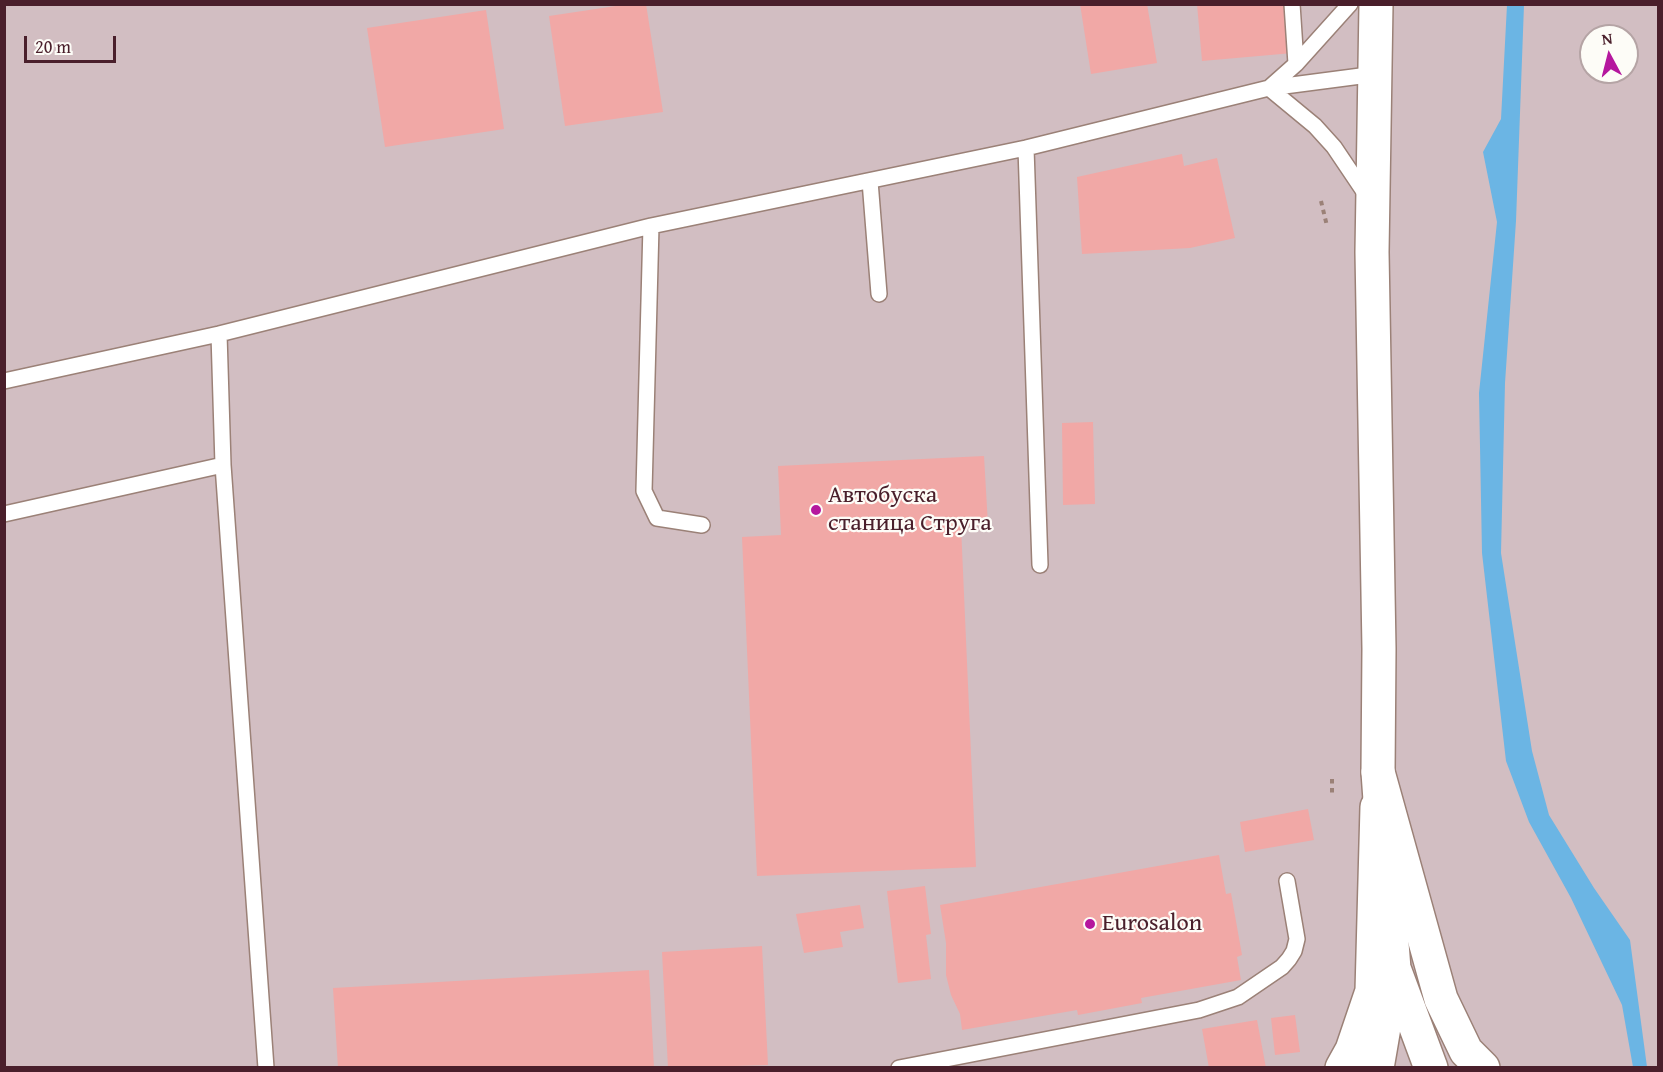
<!DOCTYPE html>
<html>
<head>
<meta charset="utf-8">
<style>
	body { margin:0 }
	#map { position:relative; width:1663px; height:1072px; overflow:hidden; background:#ece3c3; font-family:"Gentium Book Plus",serif }
	canvas { display:block }
	.frame { position:absolute; inset:0; border:6px solid #4a1f2b; pointer-events:none }
	.north { position:absolute; left:1579px; top:24px; width:60px; height:60px; box-sizing:border-box; background:#fdfcf7; border:2px solid #b5a4a5; border-radius:50%; rotate:353deg; font-size:16px; font-weight:700; line-height:24px; text-align:center; color:#4a1f2b }
	.north::after { content:''; display:block; margin:auto; width:21px; height:27px; background:#b5179e; clip-path:polygon(50% 0,100% 100%,50% 72%,0 100%) }
	.scale { position:absolute; left:24px; top:36px; width:92px; height:27px; box-sizing:border-box; border:3px solid #4a1f2b; border-top:0; padding-left:8px; font-size:18px; line-height:21px; white-space:nowrap; color:#4a1f2b; -webkit-text-stroke:4px #fdfcf7; paint-order:stroke }
</style>
</head>
<body>
<div id="map">
<canvas width="1663" height="1072"></canvas>
<div class="frame"></div>
<div class="north">N</div>
<div class="scale">20 m</div>
</div>
<script>
const ctx = document.querySelector('canvas').getContext('2d');
ctx.lineJoin = 'round';
function fill(path, color) { ctx.fillStyle = color; ctx.fill(path, 'evenodd'); }
function stroke(path, color, width, dash) { ctx.strokeStyle = color; ctx.lineWidth = width; ctx.lineCap = dash ? 'butt' : 'round'; ctx.setLineDash(dash || []); ctx.stroke(path); }
function drawText(font, color, halo, rows, align = 'center') {
  ctx.font = font + ' "Gentium Book Plus",serif'; ctx.lineWidth = 4.5; ctx.setLineDash([]); ctx.textBaseline = 'middle'; ctx.strokeStyle = halo; ctx.fillStyle = color; for (const [text, x, y, turn = 0] of rows) {
    ctx.save(); ctx.translate(x, y); ctx.rotate((+turn || 0) * Math.PI / 180); ctx.textAlign = isNaN(turn) ? turn : align; if (halo) ctx.strokeText(text, 0, 0); ctx.fillText(text, 0, 0); ctx.restore();
  }
}
fill(new Path2D(`
	M5 5H1658V1067H5ZM1591 36H1627V72H1591Z`), '#d2bec2');
fill(new Path2D(`
	M1507 5H1524L1516 221 1505 383 1501 553 1532 751 1549 815 1594 888 1630 940 1647 1067H1633L1622 1005 1571 898 1529 822 1506 761 1482 553 1479 393 1497 222 1483 152 1501 119Z`), '#6bb5e4');
fill(new Path2D(`
	M629 4H646L663 112 565 126 549 16Z
	M1080 4H1147L1157 63 1091 74Z
	M1197 4H1288L1293 53 1202 61Z
	M486 10 504 129 385 147 367 28Z
	M1182 154 1184 166 1217 158 1235 238 1190 248 1082 254 1077 177Z
	M1093 422 1095 504 1063 505 1062 423Z
	M984 456 988 525 961 526 976 867 757 876 742 537 781 535 778 466Z
	M1308 809 1314 840 1245 852 1240 822Z
	M1219 855 1226 894 1231 893 1242 955 1237 957 1241 980 1141 998 1142 1003 1078 1015 1077 1010 962 1030 960 1014 951 995 946 975V943L940 905Z
	M925 886 931 934 926 935 931 979 898 983 887 891Z
	M860 905 864 928 840 932 843 947 804 953 796 914Z
	M762 946 768 1065 668 1068 662 952Z
	M649 970 654 1068H338L333 988Z
	M1295 1015 1300 1052 1275 1055 1271 1018Z
	M1257 1020 1266 1068H1209L1202 1029Z`), '#f1a8a6');
const lane = new Path2D(`
	M1292 4 1296 64
	M1350 4 1296 64 1269 88 1315 126 1334 147 1367 196
	M1026 148 1040 565
	M870 181 879 294
	M651 226 644 491 657 518 702 525
	M219 334 223 465 266 1068
	M4 381 219 334 651 226 1026 148 1269 88 1376 74
	M4 514 223 465
	M899 1068 1199 1010 1238 997 1282 967 1289 959 1294 951 1297 939 1287 881`);
const secondary = new Path2D(`
	M1376 4 1372 252 1379 649 1378 772 1380 800
	M1395 971 1431 1068
	M1377 1068 1394 969 1387 879`);
const primary = new Path2D(`
	M1378 772 1441 999 1466 1051 1483 1068
	M1342 1068 1352 1050 1372 991 1377 807`);
stroke(lane, '#9b8177', 18);
stroke(secondary, '#9b8177', 36);
stroke(primary, '#9b8177', 36);
stroke(new Path2D(`
	M1321 201 1327 226
	M1332 779V797`), '#9b8177', 4, [4.5, 4.5]);
stroke(lane, '#fff', 15);
stroke(secondary, '#fff', 33);
stroke(primary, '#fff', 33);
for (const [x, y, r, color] of [
	[816,510,6,"#b5179e"],
	[1090,924,6,"#b5179e"]
]) { const dot = new Path2D(); dot.arc(x, y, r, 0, 2 * Math.PI); ctx.fillStyle = color; ctx.fill(dot); stroke(dot, '#fdfcf7', 2); }
drawText('24px', '#4a1f2b', '#fdfcf7', [
	["Автобуска",828,496],
	["станица Струга",828,524],
	["Eurosalon",1102,924]
], 'left');
</script>
</body>
</html>
